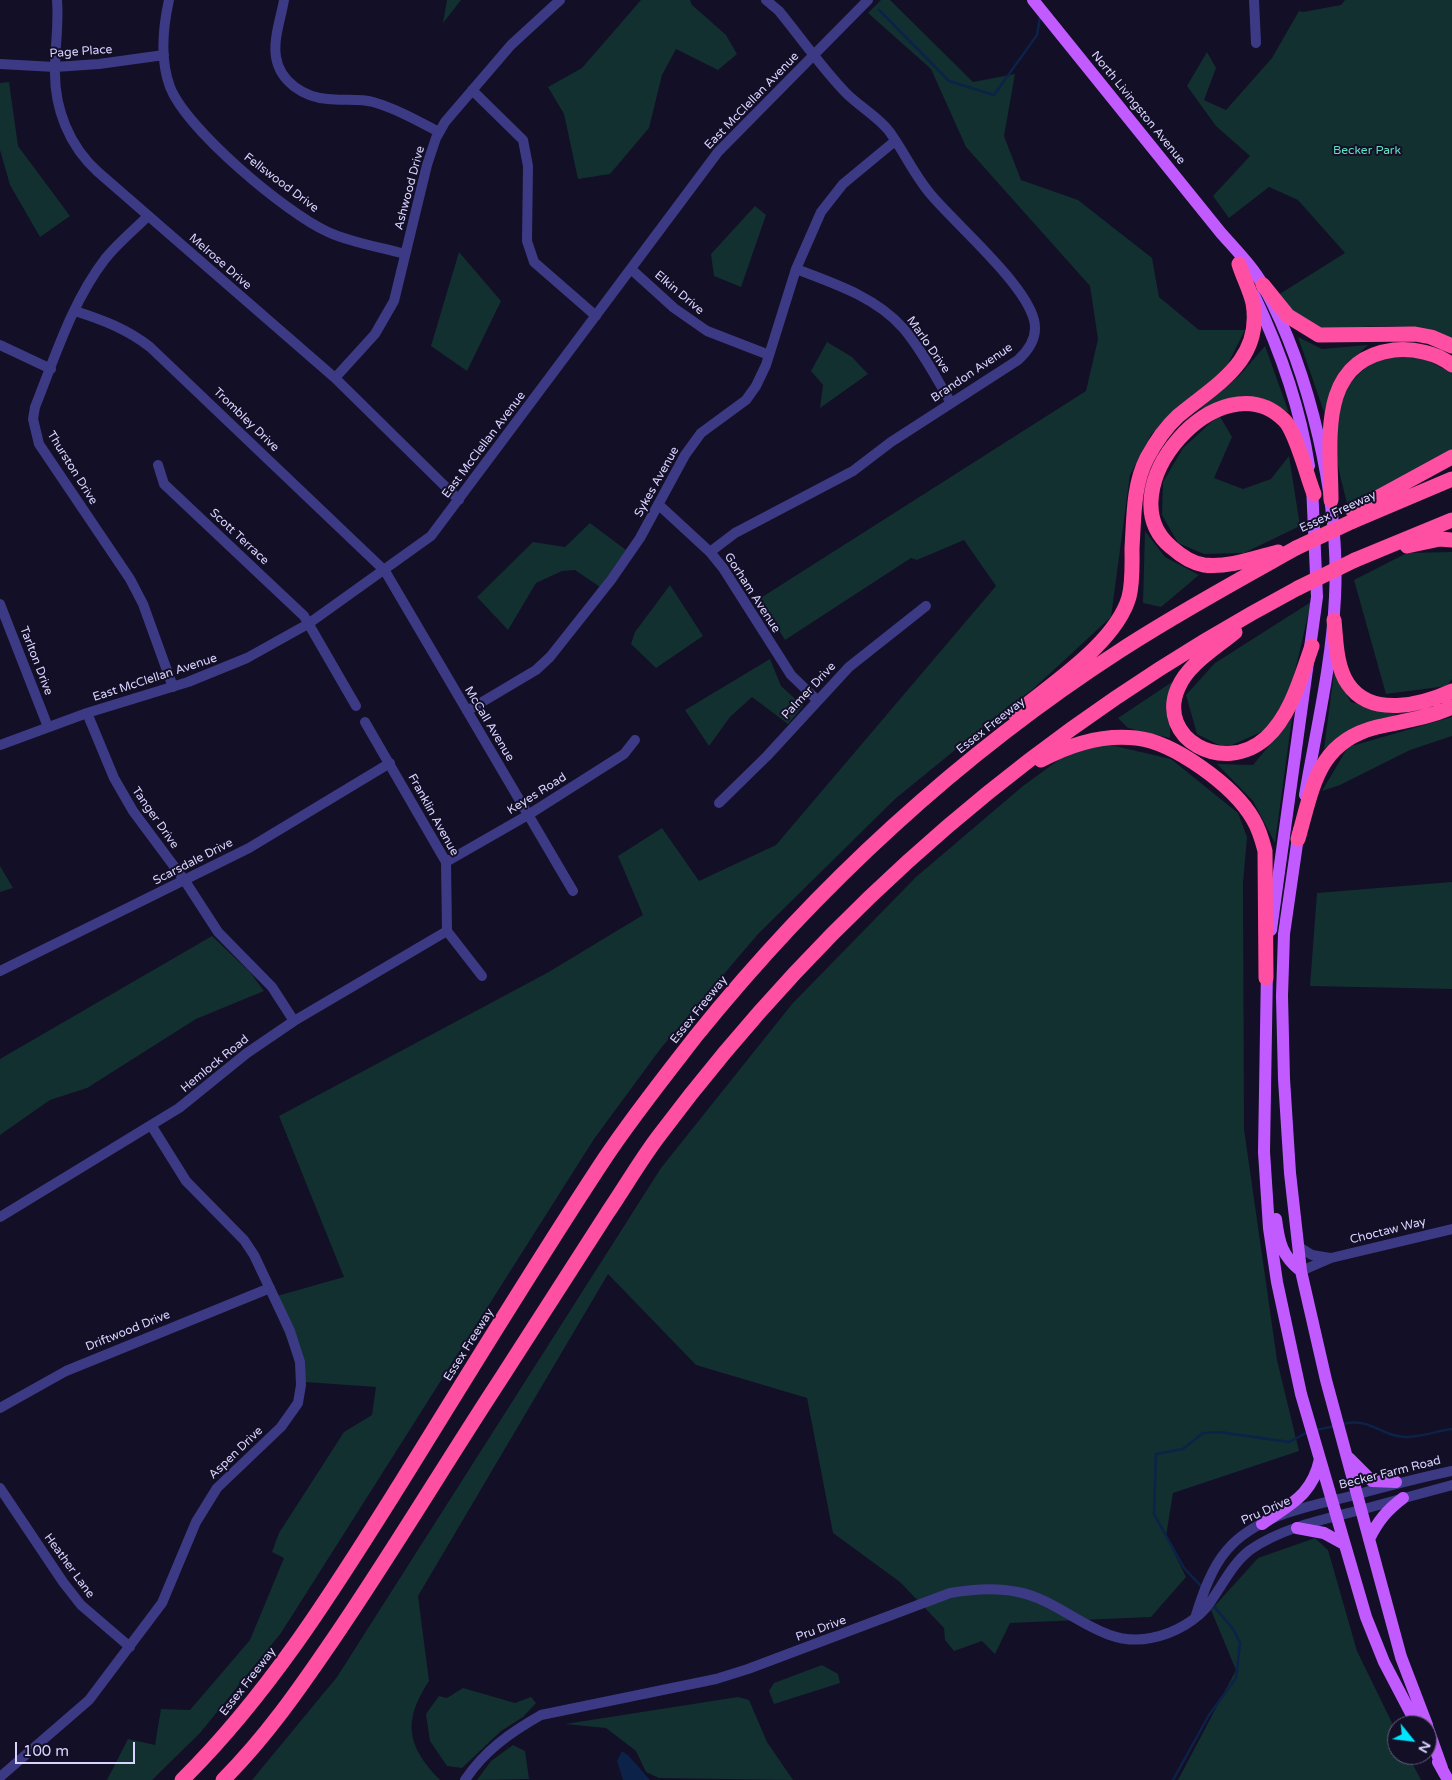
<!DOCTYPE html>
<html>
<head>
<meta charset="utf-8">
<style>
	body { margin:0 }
	#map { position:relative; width:1452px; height:1780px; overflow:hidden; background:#130f26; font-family:"Varela Round",sans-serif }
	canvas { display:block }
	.north { position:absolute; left:1387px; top:1715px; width:50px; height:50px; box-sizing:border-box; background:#130f26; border:1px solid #625e7d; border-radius:50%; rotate:119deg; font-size:14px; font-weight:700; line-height:20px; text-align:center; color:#d9d4ff }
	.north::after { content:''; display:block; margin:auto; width:18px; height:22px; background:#00e5ff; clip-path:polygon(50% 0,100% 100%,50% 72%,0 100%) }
	.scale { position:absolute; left:15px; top:1742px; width:120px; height:22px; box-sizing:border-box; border:2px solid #d9d4ff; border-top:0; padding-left:6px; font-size:15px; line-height:18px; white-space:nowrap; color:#d9d4ff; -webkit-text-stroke:4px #130f26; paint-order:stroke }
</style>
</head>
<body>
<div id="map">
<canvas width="1452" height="1780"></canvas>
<div class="north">N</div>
<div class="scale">100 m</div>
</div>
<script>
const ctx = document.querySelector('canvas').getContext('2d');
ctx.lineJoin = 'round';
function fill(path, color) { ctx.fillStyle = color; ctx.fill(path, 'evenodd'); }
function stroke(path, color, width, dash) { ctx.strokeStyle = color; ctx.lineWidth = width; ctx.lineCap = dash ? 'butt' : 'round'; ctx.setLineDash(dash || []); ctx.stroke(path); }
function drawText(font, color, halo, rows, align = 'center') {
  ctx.font = font + ' "Varela Round",sans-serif'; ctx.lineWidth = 4; ctx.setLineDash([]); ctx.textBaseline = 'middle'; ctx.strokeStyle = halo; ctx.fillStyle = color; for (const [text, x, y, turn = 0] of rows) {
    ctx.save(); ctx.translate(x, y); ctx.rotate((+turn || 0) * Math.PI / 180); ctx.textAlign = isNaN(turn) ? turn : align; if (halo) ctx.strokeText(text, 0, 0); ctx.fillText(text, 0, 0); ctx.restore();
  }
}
fill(new Path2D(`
	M447 0H461L443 23Z
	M641 0H690L692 5 726 35 737 54 718 70 676 49 662 75 649 128 610 174 578 179 564 114 548 87 582 68Z
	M881 0H890L973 82 1015 74 1004 136 1021 180 1078 200 1152 258 1159 297 1199 330H1245L1225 370 1179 407 1151 435 1130 475 1111 617 1032 690 1009 706 895 799 758 934 661 1048 594 1139 281 1633 200 1733 152 1780H107L128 1739 155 1745 161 1709 190 1710 250 1640 284 1558 272 1552 279 1533 344 1432 372 1415 376 1387 305 1382 270 1298 344 1277 279 1116 547 973 643 915 618 856 662 828 699 881 776 845 996 586 964 540 917 560 911 558 785 640 759 599 1086 391 1098 339 1090 286 966 147 931 69 868 13Z
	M1345 0H1452V340C1423 323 1382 325 1349 328 1340 328 1328 331 1318 330 1301 327 1289 307 1278 295L1345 253 1298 200 1269 187 1229 218 1213 196 1250 156 1216 126 1187 86 1207 52 1216 68 1204 100 1226 110 1272 58 1299 11 1303 12 1341 5Z
	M9 82 18 146 70 216 40 237 10 185 0 150V83Z
	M755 206 766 215 741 287 714 276 711 254Z
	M459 252 501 301 467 371 431 346Z
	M1298 337 1322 349 1368 345 1338 373 1324 412Z
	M827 342 852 357 868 374 820 408 823 385 811 371Z
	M1265 346 1289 413C1249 391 1240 397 1198 410L1239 376Z
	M1417 355 1452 373V450L1392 485 1347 503C1339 472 1327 428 1340 397 1344 386 1365 369 1374 360Z
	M1219 415 1232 437 1214 478 1243 489 1271 479 1289 456 1300 526 1244 553 1204 554 1178 543 1162 515 1163 482 1183 448Z
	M590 523 626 550 600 587 575 570 562 571 536 583 508 630 477 597 533 542 565 547Z
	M1145 531 1165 557 1199 575 1161 607 1143 603Z
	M1452 552V679L1447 686 1386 694 1354 580 1407 553Z
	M670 585 703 636 656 668 631 644 635 632Z
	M1311 602 1291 689 1266 730 1225 748 1197 734 1186 695 1215 663Z
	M770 659 781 686 803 706 788 724 752 697 730 717 709 746 685 710Z
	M1334 673 1351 702 1398 715 1353 728 1324 749Z
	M1172 682 1170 738 1128 728 1118 718Z
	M1452 717V736L1410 750 1340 785 1322 791 1348 747Z
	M1292 718 1275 843 1253 801 1217 764 1253 765Z
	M1102 743 1171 759 1238 813 1247 837 1243 883 1244 1129 1277 1360 1299 1451 1173 1493 1166 1536 1186 1577 1151 1617 1010 1623 995 1654 982 1641 954 1651 945 1640 944 1628 900 1582 833 1533 807 1398 696 1365 608 1274 418 1596 429 1681C402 1722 407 1746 440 1780H252L337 1677 661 1168 792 1004 916 877 1023 786 1060 759Z
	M0 866 13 888 0 892Z
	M1452 882V989L1310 986 1317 893Z
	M212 936 250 972 264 991 196 1019 87 1088 50 1100 0 1135V1059Z
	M1315 1538 1328 1550 1357 1651 1397 1733V1755H1408L1421 1780H1178L1236 1670 1211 1610 1258 1558Z
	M822 1665 838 1674 840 1683 774 1704 769 1691 774 1683Z
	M463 1688 515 1703 531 1697 536 1703 523 1717 501 1731 462 1768 447 1766 430 1741 426 1714 439 1696 447 1698Z
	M738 1697 749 1700 767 1742 793 1780 659 1778 646 1772 636 1751 606 1728 565 1724Z
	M513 1745 525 1751 529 1779 477 1780 491 1761Z`), '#12302f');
fill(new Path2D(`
	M622 1751 628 1755 650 1780H623L617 1761Z`), '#0c2248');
stroke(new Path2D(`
	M879 10 949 81 994 95 1037 35 1040 17
	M1343 1424C1370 1417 1382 1437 1406 1437 1421 1437 1437 1431 1452 1429
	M1316 1430 1335 1426
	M1202 1587 1184 1568 1154 1514 1156 1454 1183 1449 1203 1433 1219 1432 1289 1442 1308 1432
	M1173 1780 1209 1715 1236 1678 1240 1643 1233 1629 1212 1604`), '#0c2248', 2.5);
stroke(new Path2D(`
	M57 0C59 24 55 46 55 69 54 108 69 146 98 172L335 378 459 500
	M169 0C163 27 160 60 170 87 187 130 286 213 328 232 352 243 380 247 405 254
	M284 0C281 18 273 39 276 57 280 82 304 97 328 99 343 101 358 98 373 102 397 109 418 121 439 132
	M1254 0 1256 43
	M0 64 55 67 99 64 164 55
	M472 90 523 140 528 166 527 241 534 262 596 316
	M148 216C134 230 118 243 105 259 72 302 55 357 35 407L33 419 39 444 130 579 143 604 173 687
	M631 269 674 308 707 331 769 355
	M796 269C833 283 876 297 903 328 922 350 936 378 951 403
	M75 311C103 320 127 329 150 347L385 571 573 891
	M0 345 51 369
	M335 378 375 334 394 301 427 165 436 138 445 122 511 45 560 0
	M158 465 164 484 304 616 356 706
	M659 505 710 552 723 568 791 675 817 700
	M710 552 735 533 853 471 891 442 1018 360C1029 350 1038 336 1034 320 1025 284 959 227 933 197 915 177 905 153 889 131 877 116 860 107 846 93 822 68 801 38 779 11L766 0
	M0 604 48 727
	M467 711 536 670 550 657 611 580 640 538 685 455 701 433 746 400 756 386 766 365 796 269 821 212 843 184 895 141
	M87 713 114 778 133 811 185 881 218 932 272 987 294 1021
	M365 722 446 862 447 931 482 976
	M0 745 87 713 188 682 247 658 308 624 431 536 718 152 868 0
	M719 803 767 756 849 667 926 606
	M446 862 528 815 624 754 635 740
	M0 971 249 848 390 763
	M0 1217 179 1108 247 1053 294 1021 447 931
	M1299 1247 1312 1255 1330 1258
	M1301 1271 1331 1258 1452 1229
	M0 1408 66 1371 270 1288
	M0 1488 63 1582 81 1605 130 1647
	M1196 1615C1203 1593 1212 1567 1227 1550 1258 1514 1312 1506 1355 1495 1388 1486 1419 1478 1452 1471
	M0 1777 89 1700 162 1603 196 1522 217 1488 281 1427 298 1403 301 1385 300 1362 290 1331 254 1255 244 1240 186 1181 151 1125
	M465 1780C484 1751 511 1732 541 1715L716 1679 748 1669 950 1593C973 1589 995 1587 1018 1592 1065 1601 1100 1649 1151 1638 1173 1634 1199 1620 1211 1601 1223 1584 1233 1563 1250 1550 1283 1527 1326 1519 1364 1509 1393 1501 1423 1493 1452 1485`), '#3d3a85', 10);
stroke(new Path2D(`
	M1033 0 1221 233C1236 250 1253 267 1264 287 1310 372 1340 500 1335 597 1332 664 1316 730 1305 795
	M1254 295C1280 350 1300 406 1309 466
	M1299 830 1284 934 1282 996 1284 1079 1290 1173 1301 1271 1326 1380 1401 1657 1427 1725
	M1271 930 1317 597 1312 485
	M1267 969 1264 1152 1269 1228 1277 1282 1301 1394 1366 1617 1384 1662 1417 1725
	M1276 1219C1279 1243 1282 1256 1301 1271
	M1349 1458 1372 1481 1396 1482
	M1262 1524C1290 1504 1312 1496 1320 1459
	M1297 1528 1324 1533 1344 1544
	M1369 1539C1378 1521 1387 1510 1403 1498
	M1427 1726 1442 1768
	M1438 1762 1448 1780`), '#c25bff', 12);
stroke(new Path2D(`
	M1263 285 1288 316 1319 335 1415 334 1431 337 1452 346
	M1331 500C1331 443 1316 360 1394 350 1413 348 1437 353 1452 365
	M1353 511 1452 457
	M1353 521 1452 479
	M1407 546 1440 539 1452 540
	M1278 552C1255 558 1227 568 1204 565 1191 563 1180 555 1171 547 1104 491 1221 357 1284 420 1296 431 1307 477 1314 494
	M1355 560 1452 520
	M1334 620C1336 640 1336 667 1348 684 1371 718 1421 705 1452 691
	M1235 632C1216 648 1188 664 1178 688 1156 738 1223 776 1266 738 1291 715 1301 677 1312 646
	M1015 714C1051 684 1116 643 1129 597 1133 582 1132 563 1132 548 1134 518 1133 485 1147 458 1155 443 1165 428 1178 416 1215 385 1263 361 1253 303 1250 290 1243 277 1239 264
	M1041 760C1071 744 1102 734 1136 738 1174 742 1234 786 1253 819 1259 829 1262 839 1265 851L1266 978
	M1298 839C1313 787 1317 742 1377 727 1403 721 1428 718 1452 707
	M182 1780C271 1692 336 1586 402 1481 469 1373 535 1264 605 1158 633 1116 665 1076 696 1036 816 887 960 754 1121 650 1178 613 1237 581 1296 548
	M223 1780C266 1737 300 1688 334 1638 392 1553 445 1464 502 1377 537 1322 573 1267 608 1212 625 1187 640 1161 658 1137 830 907 1044 723 1298 588`), '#ff4fa3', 15);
stroke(new Path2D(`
	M1296 548 1353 521
	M1298 588 1355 560`), '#ff4fa3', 15);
drawText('12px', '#d9d4ff', '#130f26', [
	["Page Place",81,52,-4],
	["East McClellan Avenue",752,101,-46],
	["North Livingston Avenue",1138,108,51],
	["Fellswood Drive",281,183,37],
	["Ashwood Drive",410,188,-75],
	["Melrose Drive",220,262,41],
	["Elkin Drive",679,293,40],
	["Marlo Drive",928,345,55],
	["Brandon Avenue",972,373,-34],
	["Trombley Drive",246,420,44],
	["East McClellan Avenue",484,445,-53],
	["Thurston Drive",72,468,58],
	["Sykes Avenue",657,482,-61],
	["Essex Freeway",1338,512,-25],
	["Scott Terrace",239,537,43],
	["Gorham Avenue",752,593,57],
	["Tarlton Drive",36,661,69],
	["East McClellan Avenue",155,678,-18],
	["Palmer Drive",809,691,-47],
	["McCall Avenue",489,724,59],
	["Essex Freeway",991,726,-38],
	["Keyes Road",537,794,-32],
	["Franklin Avenue",433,815,61],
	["Tanger Drive",155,818,55],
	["Scarsdale Drive",193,862,-27],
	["Essex Freeway",699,1010,-51],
	["Hemlock Road",215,1064,-39],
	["Choctaw Way",1388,1231,-14],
	["Driftwood Drive",128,1331,-22],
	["Essex Freeway",469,1345,-58],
	["Aspen Drive",236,1453,-44],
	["Becker Farm Road",1390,1473,-14],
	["Pru Drive",1266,1511,-24],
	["Heather Lane",69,1566,54],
	["Pru Drive",821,1629,-20],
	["Essex Freeway",248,1682,-52]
]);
drawText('12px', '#5fe0c0', '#130f26', [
	["Becker Park",1367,151]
]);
</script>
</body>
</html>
